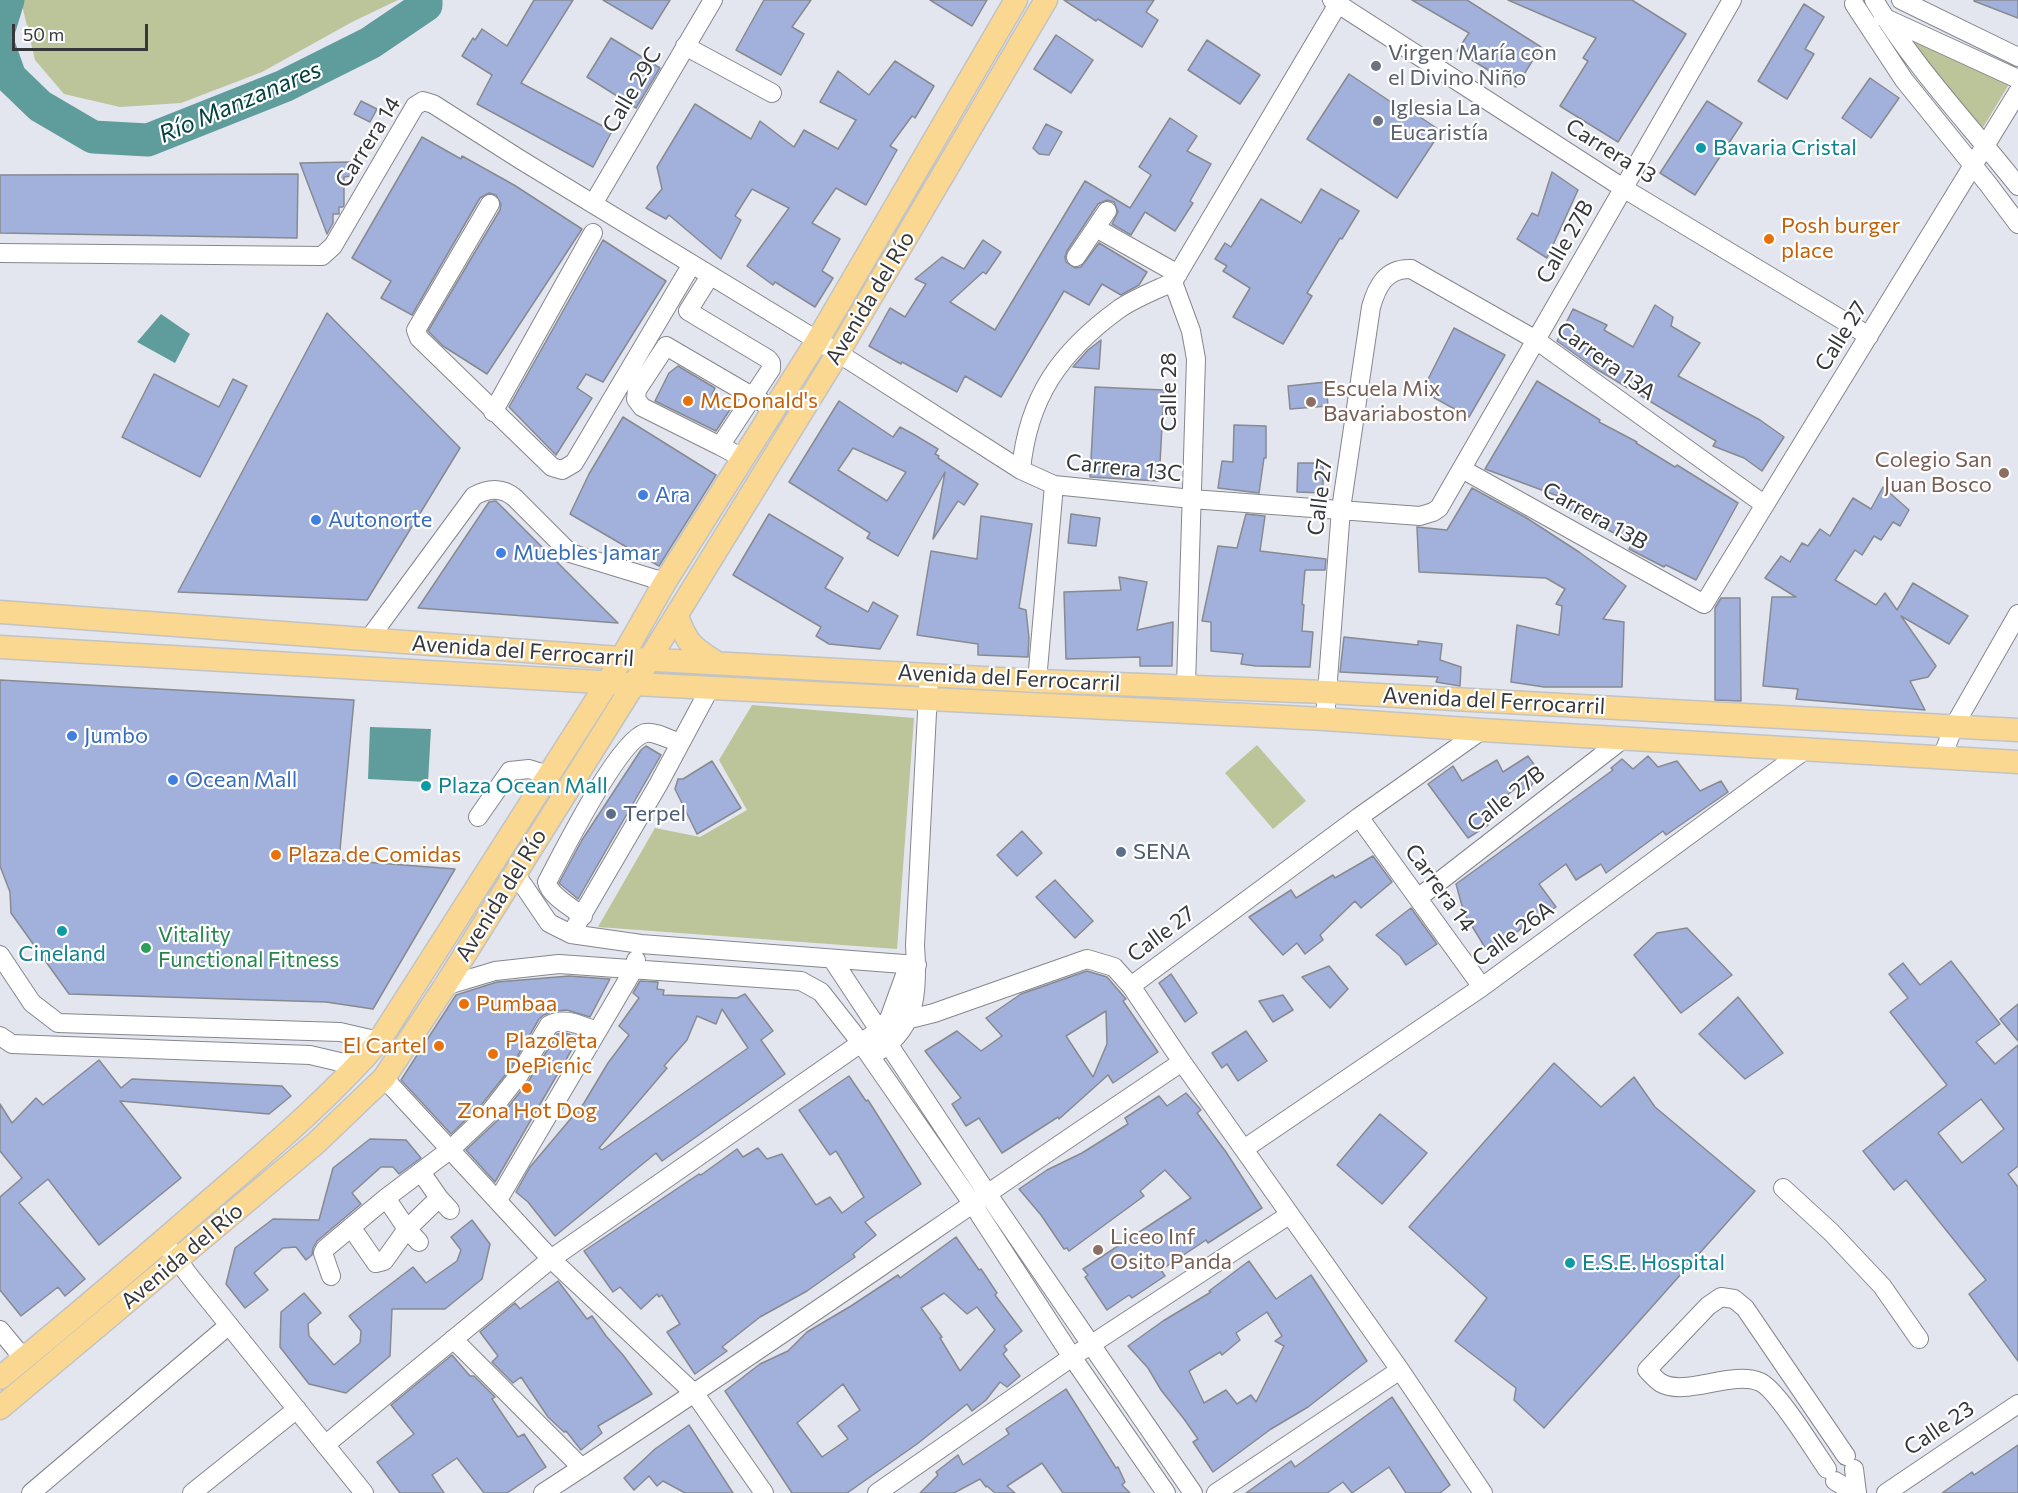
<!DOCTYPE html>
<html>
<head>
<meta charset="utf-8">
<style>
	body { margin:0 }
	#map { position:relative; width:2018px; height:1493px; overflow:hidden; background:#e3e6ee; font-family:Commissioner,sans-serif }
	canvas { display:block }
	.scale { position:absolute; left:12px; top:24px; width:136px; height:27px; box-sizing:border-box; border:3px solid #35373a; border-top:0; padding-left:8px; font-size:18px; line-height:21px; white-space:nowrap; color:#35373a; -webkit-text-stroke:4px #fff; paint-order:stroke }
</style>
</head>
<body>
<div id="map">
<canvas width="2018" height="1493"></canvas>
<div class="scale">50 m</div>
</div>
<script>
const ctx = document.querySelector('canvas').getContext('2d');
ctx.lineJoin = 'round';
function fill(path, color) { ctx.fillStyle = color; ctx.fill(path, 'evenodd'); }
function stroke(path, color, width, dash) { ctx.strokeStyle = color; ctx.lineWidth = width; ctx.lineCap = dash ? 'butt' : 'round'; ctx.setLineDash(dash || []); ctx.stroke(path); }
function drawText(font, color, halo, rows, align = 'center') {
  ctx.font = font + ' Commissioner,sans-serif'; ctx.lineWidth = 4.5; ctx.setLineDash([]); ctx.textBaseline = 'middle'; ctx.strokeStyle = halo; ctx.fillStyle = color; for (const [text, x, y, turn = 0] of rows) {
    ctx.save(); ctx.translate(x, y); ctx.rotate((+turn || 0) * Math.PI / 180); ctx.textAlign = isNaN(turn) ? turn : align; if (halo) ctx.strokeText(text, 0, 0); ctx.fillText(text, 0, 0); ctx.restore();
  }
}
fill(new Path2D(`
	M24 0H398L352 22 262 72 181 103 120 107 64 94 35 60 22 5Z
	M1907 37 2011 81 1982 129Z
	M752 705 914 718 897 949 598 927 655 828 700 837 747 810 719 760Z
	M1257 745 1306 801 1273 829 1225 773Z`), '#bcc499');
fill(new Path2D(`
	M161 314 190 334 175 363 137 342Z
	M370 727 431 729 428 782 368 779Z`), '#5f9c9c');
stroke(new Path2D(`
	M0 26 8 0
	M0 49 10 77 40 106 93 137 148 140 284 86 370 43 426 5V0`), '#5f9c9c', 33);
const building = new Path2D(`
	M534 0H573L521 83 612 131 593 167 477 104 492 75 462 56 473 38 475 40 482 29 507 46Z
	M603 0H670L652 29Z
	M764 0H811L792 27 804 34 781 75 736 50Z
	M930 0H987L972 26Z
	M1064 0H1154L1146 12 1158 20 1142 47 1098 19 1096 21Z
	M1412 0H1467L1541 47 1516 87 1457 51 1469 33Z
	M1508 0H1632L1686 34 1618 142 1560 106 1588 61 1583 58 1596 38Z
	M2018 0V18L1974 1V0Z
	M1804 4 1824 17 1805 49 1814 54 1787 99 1758 81Z
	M1056 35 1093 60 1071 93 1034 69Z
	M611 38 660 68 636 108 587 77Z
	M1207 40 1260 75 1240 104 1188 70Z
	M895 61 934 86 915 118 912 116 890 146 897 150 866 205 836 188 812 223 840 239 822 271 833 278 815 307 775 282 773 285 747 266 789 208 752 189 735 216 741 220 721 259 669 215 666 219 646 208 662 189 657 167 695 104 751 139 760 121 794 147 804 130 838 149 856 120 820 102 838 71 869 95Z
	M1349 74 1403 110 1405 107 1441 131 1397 198 1307 139Z
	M1870 78 1899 98 1871 138 1842 118Z
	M361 101 377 109 370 122 354 114Z
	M1707 101 1742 123 1695 195 1660 173Z
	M1170 118 1197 136 1187 151 1211 164 1190 201 1193 203 1175 231 1145 212 1131 235 1112 224 1118 212 1114 202 1107 200 1098 204 1067 251 1065 257 1066 262 1075 268 1081 267 1099 243 1147 272 1139 285 1121 295 1102 284 1089 305 1064 291 1001 397 965 376 957 392 902 362 901 364 869 346 890 308 905 317 926 284 915 279 942 257 964 269 983 240 1001 252 986 274 983 272 950 302 995 330 1085 181 1130 208 1151 175 1139 167Z
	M1046 124 1062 132 1049 155 1039 154 1033 148Z
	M422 137 461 159 462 156 514 185 582 229 487 374 443 346 428 331 500 210 501 204 496 195 489 193 480 198 412 315 381 298 391 281 352 258Z
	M351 162V176L344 177V205L343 207H339V214H333V223L327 234 300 163Z
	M1552 172 1578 190 1547 258 1517 239 1532 213 1538 216Z
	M298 174 297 238 0 233V175Z
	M1321 189 1359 211 1342 239 1340 238 1307 293 1312 296 1283 344 1233 317 1250 288 1223 271 1227 266 1215 259 1225 243 1231 247 1261 199 1301 223Z
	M603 240 666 281 603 382 586 374 577 388 592 398 556 455 509 407Z
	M1655 305 1673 317 1671 326 1700 343 1678 376 1760 420 1784 437 1762 471 1744 458 1713 446 1716 441 1593 367 1557 341 1573 309 1607 325 1604 330 1633 347Z
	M327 313 460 448 367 600 178 592Z
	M1454 328 1505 355 1469 417 1422 391Z
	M1101 340 1099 369 1073 367 1088 350Z
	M678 366 715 388 712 395 731 408 716 431 655 401 669 373Z
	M154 374 219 407 233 379 247 386 200 477 122 437Z
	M1537 381 1600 420 1599 422 1637 442 1636 443 1675 467 1677 465 1738 503 1696 580 1666 565 1664 567 1629 549 1632 543 1592 521 1594 520 1554 503 1558 496 1485 469Z
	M1326 382 1328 406 1290 409 1288 386Z
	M1095 387 1164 390 1159 481 1090 477Z
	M839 401 893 437 900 427 913 434 938 449 935 454 939 456 938 458 978 484 964 505 958 501 933 539 945 472 898 556 867 538 870 533 789 482ZM853 448 906 472 887 501 838 470Z
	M623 417 716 475 659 566 570 514 589 474Z
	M1234 425 1266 426V458H1264L1259 493 1218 488 1222 461 1233 462Z
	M1298 463H1323V493L1297 492Z
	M1883 487 1909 510 1900 526 1893 522 1881 540 1874 536 1862 555 1855 550 1835 580 1876 605 1885 593 1897 610 1913 583 1968 616 1949 644 1901 616 1936 666 1928 677 1910 681 1925 710 1796 699 1798 689 1763 686 1772 597H1796L1765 578 1781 556 1790 562 1802 543 1808 546 1820 529 1830 536 1853 498 1871 509Z
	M1472 488 1525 517 1579 552 1626 586 1603 619 1624 622 1622 687H1544L1511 682 1517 625 1559 635 1562 606 1556 604 1565 589 1546 578 1419 572 1417 527 1447 530Z
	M495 501H496L618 623 418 608 489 502Z
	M769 514 843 558 825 588 868 612 873 602 898 616 880 649 829 644 816 636 821 627 733 575Z
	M1071 514 1100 518 1096 546 1068 543Z
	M1246 514 1265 516 1260 551 1326 559 1325 570H1305L1302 604 1304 605 1302 631 1313 632 1310 667 1256 666 1241 664 1243 654 1211 651V622L1202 621 1218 546 1237 548Z
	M981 516 1032 524 1019 608 1026 610 1029 638 1028 657 978 655V644L917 635 931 551 977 559Z
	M1119 577 1147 582 1137 630 1173 622 1172 666H1140V657L1066 659 1064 592 1121 590Z
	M1721 598H1740L1741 701 1715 700V608Z
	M1344 637 1418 645V641L1442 644 1440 660 1461 667 1460 686 1436 682 1438 677 1340 672Z
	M0 680 354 700 339 860 455 869 373 1009 326 1002 69 994 11 913 10 892 0 866Z
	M646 746 661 755 578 899 559 883 582 840 641 750Z
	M1528 756 1540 773 1524 796 1519 786 1482 814 1488 825 1468 838 1428 784 1453 766 1462 781 1497 760 1503 772Z
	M1648 756 1658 767 1677 761 1700 791 1721 781 1728 792 1666 835 1663 831 1606 873 1601 864 1576 880 1566 864 1539 884 1556 907 1543 916 1541 913 1489 954 1464 913 1456 884 1587 789 1613 770 1611 768 1622 759 1633 769Z
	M712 761 741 808 697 834 675 789 678 779H683Z
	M1022 831 1042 853 1017 876 997 855Z
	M1373 856 1392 882 1361 908 1355 901 1320 935 1323 940 1305 954 1297 943 1283 955 1249 917 1291 890 1296 898 1333 875 1335 878Z
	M1055 880 1093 921 1075 938 1036 897Z
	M1411 908 1437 944 1406 965 1400 956 1376 935Z
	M1687 928 1732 975 1681 1013 1634 955 1657 933Z
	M1951 961 2000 1024 1976 1042 1995 1064 2018 1045V1166L2008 1174 2018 1187V1361L1969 1294 1986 1280 1906 1180 1894 1190 1863 1151 1947 1085 1890 1012 1908 998 1889 974 1903 963 1920 985ZM1981 1099 2004 1129 1962 1163 1938 1133Z
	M1329 966 1348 989 1330 1008 1302 977Z
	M1087 971 1107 977 1126 999 1123 1001 1158 1052 1113 1083 1108 1075 1059 1119 1058 1117 1002 1153 979 1118 966 1126 952 1104 961 1098 925 1051 957 1031 981 1051 1002 1036 986 1018 1021 994ZM1106 1011 1107 1044 1093 1077 1066 1036Z
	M1171 974 1197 1013 1185 1022 1159 983Z
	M569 976 610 979 590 1017 567 1010 553 1011 544 1015 539 1019 510 1069 482 1104 451 1134 401 1080 456 995 497 982Z
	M640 981 658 982 657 989 664 990 663 995 737 998 745 994 773 1031 761 1040 785 1074 662 1161 656 1153 555 1236 528 1202 516 1192 530 1167 584 1103 608 1063 629 1035 619 1026 639 998 633 993ZM722 1009 748 1048 602 1150 599 1148 667 1068 664 1066 687 1040 697 1016 716 1024Z
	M1283 995 1293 1010 1273 1022 1259 1001Z
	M1738 997 1783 1053 1745 1079 1699 1034Z
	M2018 1004V1041L2000 1019Z
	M1246 1031 1267 1061 1238 1081 1227 1064 1222 1068 1212 1053Z
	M565 1033 579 1037 495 1182 466 1150 498 1120 528 1082 557 1034Z
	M99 1060 121 1088 132 1079 282 1086 291 1096 269 1114 120 1101 181 1178 99 1245 48 1179 19 1203 85 1279 65 1296 58 1287 21 1316 0 1290V1197L22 1178 0 1151V1104L12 1123 36 1098 43 1105Z
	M1554 1063 1601 1107 1634 1077 1655 1107 1755 1191 1544 1428 1514 1400 1516 1388 1455 1341 1487 1298 1409 1227Z
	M849 1076 866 1101 868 1100 921 1184 865 1222 876 1235 853 1254 855 1257 807 1291 760 1317 722 1347 727 1351 695 1374 667 1332 680 1324 662 1295 659 1297 657 1294 641 1309 620 1287 613 1292 584 1251 699 1174 701 1175 737 1149 743 1157 758 1148 767 1159 782 1154 816 1205 830 1197 842 1213 864 1197 836 1151 830 1155 799 1110Z
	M1186 1093 1201 1110 1197 1113 1226 1152 1262 1208 1208 1243 1206 1240 1161 1270 1165 1276 1132 1298 1129 1295 1107 1310 1085 1277 1088 1275 1083 1269 1191 1198 1165 1170 1140 1191 1144 1196 1069 1251 1067 1248 1064 1249 1041 1215 1019 1189 1047 1170 1082 1153 1128 1124 1125 1118 1159 1096 1167 1106Z
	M1380 1114 1427 1153 1382 1204 1337 1165Z
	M370 1139 406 1140 421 1158 399 1174 393 1167H381L352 1193 361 1204 317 1241 313 1248 312 1255 306 1260 296 1247 283 1248 254 1273 268 1290 245 1308 226 1284 235 1248 273 1219 319 1220 333 1168Z
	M472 1220 490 1244 482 1279 445 1309H392L390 1356 346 1393 309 1384 280 1347 281 1312 304 1293 321 1313 308 1324 309 1336 334 1365 360 1343 361 1331 349 1316 413 1267 426 1283 457 1261 461 1250 451 1237Z
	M956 1237 979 1270 981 1269 997 1293 995 1295 1022 1331 1004 1346 1007 1350 1003 1354 1020 1376 1007 1387 1000 1382 986 1400 972 1411 967 1404 917 1444 847 1493H792L725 1391 760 1364 788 1351 807 1332 851 1306 898 1275 900 1278ZM944 1293 967 1314 977 1307 995 1330 960 1371 940 1338 942 1337 921 1308ZM843 1384 860 1410 838 1426 848 1439 822 1457 797 1423Z
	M1249 1261 1276 1299 1311 1275 1367 1361 1308 1407 1271 1429 1213 1472 1193 1442 1198 1439 1184 1419 1161 1390 1148 1368 1128 1346 1163 1321 1211 1292 1209 1291ZM1267 1312 1282 1336 1275 1341 1284 1346 1256 1402 1251 1395 1237 1404 1226 1390 1204 1403 1189 1371 1220 1352 1222 1355 1240 1340 1236 1333Z
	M558 1281 587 1319 592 1316 606 1336 623 1355 652 1394 598 1426 602 1433 581 1450 566 1431 564 1432 548 1417 521 1377 513 1383 492 1362 498 1356 480 1332 515 1303 520 1309Z
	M452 1355 470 1376H474L495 1397 492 1399 518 1437 524 1434 546 1467 507 1493H484L457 1458 432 1475 444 1493H400L377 1462 414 1434 391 1405Z
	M1066 1389 1116 1468 1118 1467 1125 1482 1122 1485 1130 1493H1063L1042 1463 1007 1486 1015 1493H995L987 1486 986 1487 980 1479 954 1493H920L938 1475 936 1472 958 1455 963 1465 1009 1434 1006 1429Z
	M1392 1397 1450 1485 1440 1493H1406L1389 1467 1352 1493 1343 1482 1327 1493H1246L1291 1461 1295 1467Z
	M689 1425 733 1493H685L663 1481 657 1486 649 1476 634 1490 624 1478 655 1449Z
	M2018 1445V1493H1942L1972 1472 1974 1475Z`);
fill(building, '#a2b1dc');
stroke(building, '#878a91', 1.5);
const minor = new Path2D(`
	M1332 0 1623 188 1869 336
	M1874 0C1915 68 1969 124 2018 186
	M1901 0 2018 57
	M1854 4 1904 80 1988 184 2018 224
	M1883 17 2018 79
	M685 46 772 93
	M490 204 416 330 419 338 552 467 562 470 574 463 692 264
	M593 204 713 0
	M1096 228 1178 274
	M0 253 322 256 333 246 415 106 423 101 433 104 521 160 838 353 1021 470 1054 485 1192 499 1420 516 1433 512 1439 508 1732 0
	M1076 257 1107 211
	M710 276 688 311 768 359 771 363V369L720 446 743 458
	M493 412 593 233
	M720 446 642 407 636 399 637 390 666 346 774 409
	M1462 469 1704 604 2018 92
	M1021 470C1028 397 1060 352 1119 309 1135 298 1156 290 1173 282
	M368 640 474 496C489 488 502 487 515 498L570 553 665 582
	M1037 681 1054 485
	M1186 685 1196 359 1191 331 1173 282 1338 4
	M1325 719 1341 509 1371 307C1377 286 1386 268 1411 269L1536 340 1765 505
	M1942 757 1954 726 2018 614
	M478 817 510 771 529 769 548 775
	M1359 817 1482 987
	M515 873 549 923 571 934 641 944 917 965
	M1418 898 1623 739
	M583 916C572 908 549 895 547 882 562 854 618 741 645 733 655 731 670 740 680 743
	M571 934 658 785 710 688
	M0 955 32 1003 58 1023 340 1032 379 1041
	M832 959 987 1193 1193 1493
	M445 986 495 971 559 964 801 981 821 992 861 1043 972 1203 1072 1357 1166 1493
	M1131 986 1359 817 1482 730
	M910 1019 934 1013 1087 959 1114 967 1131 986 1182 1062 1400 1370 1483 1493
	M0 1036 12 1044 310 1055 357 1066
	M879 1051C918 1026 918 988 915 945L929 674
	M384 1078 551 1259 695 1394 764 1493
	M1244 1149 1482 987 1805 750
	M421 1172 439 1198 450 1210
	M1783 1188 1831 1232 1882 1286 1919 1339
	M386 1198 407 1229 419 1242
	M498 1200 634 969 636 960
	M351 1227 376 1263 384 1261 407 1229 439 1198
	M163 1241 191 1278 364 1493
	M331 1276 323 1253 325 1249 386 1198 451 1149 490 1112 519 1075 549 1025C564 1016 581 1026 597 1031
	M0 1330 24 1359
	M453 1339 582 1468
	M325 1445 551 1259 878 1031 889 1019 909 964
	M1827 1469C1815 1452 1777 1389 1760 1382 1732 1370 1685 1397 1661 1383 1656 1380 1651 1374 1647 1370L1708 1306 1721 1297 1734 1299 1745 1308 1846 1456
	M1854 1469 1857 1493
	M1835 1481 1855 1493
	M31 1493 229 1325
	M192 1493 297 1409
	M543 1493C759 1353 968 1205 1182 1062
	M877 1493 1072 1357 1289 1215
	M1216 1493 1400 1370
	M1886 1493 2018 1404`);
const major = new Path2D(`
	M0 612 620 658 1037 681 1325 692 2018 730
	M677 616C687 644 692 647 717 663
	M0 647 634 684 1325 719 1482 730 2018 762
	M0 1378C71 1320 140 1261 209 1201 268 1150 328 1100 379 1041L608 682 665 582 817 341 1016 0
	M0 1408 316 1143 384 1078 445 986 634 684 838 353 1046 0`);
stroke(minor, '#85878f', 20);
stroke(major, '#c2c3c4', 25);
stroke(minor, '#fff', 18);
stroke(major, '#fad892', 22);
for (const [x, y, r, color] of [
	[1376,66,6,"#6b7280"],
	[1378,121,6,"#6b7280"],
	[1701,148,6,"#0f9aa8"],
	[1769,239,6,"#e8710a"],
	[688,401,6,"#e8710a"],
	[1311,402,6,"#8d6e63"],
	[2004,473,6,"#8d6e63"],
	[643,495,6,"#3f7fe0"],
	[316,520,6,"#3f7fe0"],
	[501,553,6,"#3f7fe0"],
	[72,736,6,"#3f7fe0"],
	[173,780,6,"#3f7fe0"],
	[426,786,6,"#0f9aa8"],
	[611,814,6,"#5c6f8a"],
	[1121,852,6,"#5c6f8a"],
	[276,855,6,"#e8710a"],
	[62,931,6,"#0f9aa8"],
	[146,948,6,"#2e9e5b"],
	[464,1004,6,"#e8710a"],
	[439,1046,6,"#e8710a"],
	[493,1054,6,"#e8710a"],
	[527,1088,6,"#e8710a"],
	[1098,1250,6,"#8d6e63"],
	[1570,1263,6,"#0f9aa8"]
]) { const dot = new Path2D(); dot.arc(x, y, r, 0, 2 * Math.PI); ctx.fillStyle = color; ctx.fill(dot); stroke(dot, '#fff', 2); }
drawText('22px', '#5b616d', '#fff', [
	["Virgen María con",1388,53],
	["el Divino Niño",1388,78],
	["Iglesia La",1390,108],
	["Eucaristía",1390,133]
], 'left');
drawText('22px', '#35373a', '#fff', [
	["Calle 29C",632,90,-60],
	["Carrera 14",368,142,-58],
	["Carrera 13",1611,151,32],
	["Calle 27B",1565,242,-60],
	["Avenida del Río",870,298,-59],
	["Calle 27",1841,336,-58],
	["Carrera 13A",1606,361,36],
	["Calle 28",1169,392,-90],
	["Carrera 13C",1124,468,6],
	["Calle 27",1320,497,-83],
	["Carrera 13B",1595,516,29],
	["Avenida del Ferrocarril",523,651,4],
	["Avenida del Ferrocarril",1009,678,3],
	["Avenida del Ferrocarril",1494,701,3],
	["Calle 27B",1506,799,-38],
	["Carrera 14",1440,888,54],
	["Avenida del Río",501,895,-58],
	["Calle 27",1161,934,-37],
	["Calle 26A",1513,934,-36],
	["Avenida del Río",182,1256,-40],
	["Calle 23",1939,1428,-34]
]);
drawText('22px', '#0d838f', '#fff', [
	["Bavaria Cristal",1713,148],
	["Plaza Ocean Mall",438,786],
	["Cineland",62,954,"center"],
	["E.S.E. Hospital",1582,1263]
], 'left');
drawText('22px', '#c56008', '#fff', [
	["Posh burger",1781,226],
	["place",1781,251],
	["McDonald's",700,401],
	["Plaza de Comidas",288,855],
	["Pumbaa",476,1004],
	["Plazoleta",505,1041],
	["DePicnic",505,1066],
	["El Cartel",427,1046,"right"],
	["Zona Hot Dog",527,1111,"center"]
], 'left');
drawText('22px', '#785e54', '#fff', [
	["Escuela Mix",1323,389],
	["Bavariaboston",1323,414],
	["Colegio San",1992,460,"right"],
	["Juan Bosco",1992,485,"right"],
	["Liceo Inf",1110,1237],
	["Osito Panda",1110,1262]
], 'left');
drawText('22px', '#366cbe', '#fff', [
	["Ara",655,495],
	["Autonorte",328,520],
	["Muebles Jamar",513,553],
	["Jumbo",84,736],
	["Ocean Mall",185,780]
], 'left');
drawText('22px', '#4e5e75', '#fff', [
	["Terpel",623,814],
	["SENA",1133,852]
], 'left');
drawText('22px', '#27864d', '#fff', [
	["Vitality",158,935],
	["Functional Fitness",158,960]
], 'left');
drawText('italic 24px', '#034041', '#fff', [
	["Río Manzanares",240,102,-23]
]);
</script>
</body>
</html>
